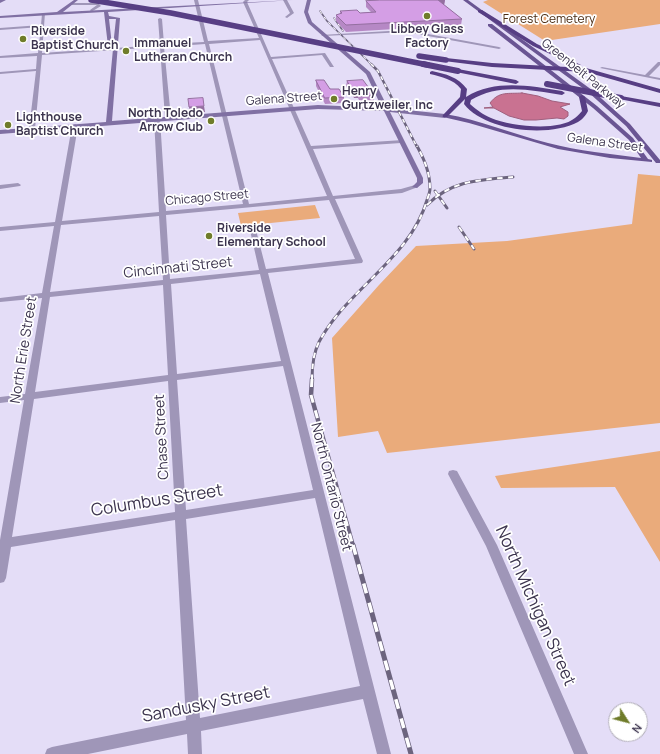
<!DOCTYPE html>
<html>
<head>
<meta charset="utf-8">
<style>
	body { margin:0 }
	#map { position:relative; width:660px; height:754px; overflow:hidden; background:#e4ddf7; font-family:Manrope,sans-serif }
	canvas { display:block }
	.north { position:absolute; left:608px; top:702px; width:40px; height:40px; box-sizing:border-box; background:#fff; border:1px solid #b1aeb8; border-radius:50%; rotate:126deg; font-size:11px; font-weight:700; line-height:16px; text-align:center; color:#3c344e }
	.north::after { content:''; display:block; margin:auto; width:14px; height:18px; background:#6f7c2a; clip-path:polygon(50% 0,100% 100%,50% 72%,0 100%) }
</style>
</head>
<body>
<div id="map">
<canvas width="660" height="754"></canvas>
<div class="north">N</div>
</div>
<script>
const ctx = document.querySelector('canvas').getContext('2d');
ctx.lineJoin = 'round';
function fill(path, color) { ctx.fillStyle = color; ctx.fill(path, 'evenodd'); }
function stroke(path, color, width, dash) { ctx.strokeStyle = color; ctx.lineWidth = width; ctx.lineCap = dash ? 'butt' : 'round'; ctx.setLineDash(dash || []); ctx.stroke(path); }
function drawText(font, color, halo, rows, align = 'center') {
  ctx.font = font + ' Manrope,sans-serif'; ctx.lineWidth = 3.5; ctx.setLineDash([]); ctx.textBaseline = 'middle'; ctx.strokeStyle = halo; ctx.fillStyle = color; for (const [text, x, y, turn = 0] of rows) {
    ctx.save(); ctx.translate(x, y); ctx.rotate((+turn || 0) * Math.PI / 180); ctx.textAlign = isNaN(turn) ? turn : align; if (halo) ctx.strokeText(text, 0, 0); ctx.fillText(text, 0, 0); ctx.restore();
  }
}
fill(new Path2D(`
	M488 0H660V24L545 41 483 2Z
	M638 174 660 176V423L387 453 378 431 338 437 332 338 379 285 416 246 507 241 632 224Z
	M315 205 320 218 241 226 238 213Z
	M660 451V562L615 487 501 488 495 476Z`), '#eaab7b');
const water = new Path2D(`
	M522 93 538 96 552 101 570 104 560 107 568 112V116L564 119 557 118 536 120H524L509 116 494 108H484L493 107 490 103C499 91 508 94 522 93Z`);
fill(water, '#c97291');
stroke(water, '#9f5f7d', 1);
fill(new Path2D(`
	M194 0H198L208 41 259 38 243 2 245 0H249L247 2 271 57 325 53 334 67H330L322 55 272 59 311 146 403 140V142L401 143 313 149 333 196 401 189 415 185 418 187 402 193 335 199 363 261 362 263 268 273 391 754H377L363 699 201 731 202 754H188L187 734 88 754H45L47 749 52 747 186 720 175 520 11 547 6 578 4 582 0 583V540L24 400 0 403V397L25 394 42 298 0 302V298L42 293 54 226 0 231V227L55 222 72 126 75 124 78 126 62 221 159 212 154 119 157 117 160 119 166 211 243 204 205 44 164 47 171 118 168 120 165 118 160 47 42 55 35 129 32 131 29 129 36 71 0 74V72L36 69 37 56 0 58V56L38 53 41 27 0 30V28L41 25 42 14 45 13 42 53 160 45 158 19 160 18 162 19 164 44 204 42ZM260 40 327 196 249 204 209 44ZM329 200 355 259 266 269 255 226 252 224 249 226 259 270 170 279 166 215ZM159 216 163 280 50 292 61 225ZM260 274 281 361 177 374 171 284ZM163 285 168 375 35 392 50 297ZM283 366 313 490 186 510 177 380ZM168 381 175 512 12 537 34 399ZM315 498 360 686 200 718 186 519Z
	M283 0H287L294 13 287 18 285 17 290 13Z
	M71 3H98L101 6 91 12 90 10 97 5H70Z
	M406 30 499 47 501 48 499 49 406 32 323 36 321 35Z
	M658 62H660V65L649 76 660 78V80L600 68 602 67 645 75Z
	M18 183 21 185 20 186 0 189V185Z
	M453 470 457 471 497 545 588 754H574L486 546 448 474 449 471Z`), '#9f96b8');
fill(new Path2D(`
	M0 0H6L0 3Z
	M74 0H78L63 12 293 0 108 12 109 16 120 18 112 121 318 105 382 108 366 74 308 23 304 12 307 0H311L308 12 312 22 370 72 388 108 445 114 448 116 445 118 390 112 423 178V183L417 188 412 187 417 182V178L384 111 318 109 0 134V130L106 122 113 49 108 46 104 12 0 18V16L57 12ZM109 19H116L113 46 112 45Z`), '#8070a3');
fill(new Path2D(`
	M463 0H468L592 90 630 124 660 160V163H656L626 126 588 92Z
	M488 24H492L597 106 633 138 648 159 652 160V162L610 158 558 149 469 123 443 117 442 116 445 114C480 120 513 134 548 143 579 151 610 154 641 158L629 140 593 108 488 26Z`), '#6a5593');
fill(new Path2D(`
	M478 10H482L537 44 581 65 576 66 533 46 478 12Z
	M446 58 492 63 586 68 660 89V93L586 72 492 67 444 61V59Z
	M458 69 516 80 519 82 516 84 456 72V70Z
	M432 71C446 74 458 77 467 89L466 97C496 79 529 86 562 91L565 93 562 95C531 90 499 83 471 100L470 104C477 110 482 114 491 118 510 126 558 132 575 118 578 116 580 113 582 111L579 97 582 95 585 97 588 111C586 115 582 120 578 122 548 138 485 131 464 104L465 99 447 117H443V115L460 97 461 89C453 79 442 77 430 74V72Z
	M621 96 660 103V107L619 99V97Z`), '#573e84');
const railFar4 = new Path2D(`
	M320 11 327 21 372 65
	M334 18 343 31`);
const railFar3 = new Path2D(`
	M371 64 378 71 417 147`);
const railFar2 = new Path2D(`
	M435 191 447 208
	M427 205C452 180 480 180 513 177
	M459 227 474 249
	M312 380C312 368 313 354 319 342 347 289 410 259 427 200 428 197 430 192 430 189 430 172 424 159 417 146`);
const railFar1 = new Path2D(`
	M312 379 311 395 353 546`);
const rail = new Path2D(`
	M353 545 411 754`);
stroke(railFar4, '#6c647e', 1.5);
stroke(railFar3, '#6c647e', 2.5);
stroke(railFar2, '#6c647e', 3);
stroke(railFar1, '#6c647e', 4.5);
stroke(rail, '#6c647e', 5);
stroke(railFar4, '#fff', 1, [3.5]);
stroke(railFar3, '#fff', 1.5, [4]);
stroke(railFar2, '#fff', 2, [5.5]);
stroke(railFar1, '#fff', 3, [8]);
stroke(rail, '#fff', 3.5, [10]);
stroke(new Path2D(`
	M91 0 171 13 428 65
	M419 56 446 60`), '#573e84', 5.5);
stroke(new Path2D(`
	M423 64 458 71
	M547 84 621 98`), '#573e84', 6);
fill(new Path2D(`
	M374 0H445L444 5 462 19 461 25 346 32 336 21V15L340 14V11L360 13 371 12 366 7V1L375 0Z
	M316 80 344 97V103L325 104 316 86Z
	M347 81 374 95V101L360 102 358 98H354L346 86Z`), '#b688c5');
fill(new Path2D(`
	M438 0H445L444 5Z
	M354 93H358V98H354Z
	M204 106 205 112 190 113 189 107Z`), '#946fa0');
const building = new Path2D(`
	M380 0H438L462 19 346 25 336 15 342 13 340 11 357 10 360 13 376 12 366 1Z
	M316 80H324L330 89H339L344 97 325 98Z
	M363 80 374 95 360 96 358 93H354L347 81Z
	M203 98 204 106 189 107 188 99Z`);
fill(building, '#d49ee5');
stroke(building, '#946fa0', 1);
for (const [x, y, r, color] of [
	[427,16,4,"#6f7c2a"],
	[23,39,4,"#6f7c2a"],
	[126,51,4,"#6f7c2a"],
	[334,99,4,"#6f7c2a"],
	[211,121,4,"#6f7c2a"],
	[8,125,4,"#6f7c2a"],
	[209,236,4,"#6f7c2a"]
]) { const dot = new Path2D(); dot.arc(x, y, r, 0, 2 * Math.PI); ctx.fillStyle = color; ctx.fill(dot); stroke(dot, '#fff', 1.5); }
drawText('12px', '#4a2c13', '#fff', [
	["Forest Cemetery",549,20]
]);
drawText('bold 12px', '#3c344e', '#fff', [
	["Libbey Glass",427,30,"center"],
	["Factory",427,44,"center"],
	["Riverside",31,32],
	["Baptist Church",31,46],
	["Immanuel",134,44],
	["Lutheran Church",134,58],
	["Henry",342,92],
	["Gurtzweiler, Inc",342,106],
	["North Toledo",203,114,"right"],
	["Arrow Club",203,128,"right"],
	["Lighthouse",16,118],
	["Baptist Church",16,132],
	["Riverside",217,229],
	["Elementary School",217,243]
], 'left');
drawText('12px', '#3c344e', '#fff', [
	["Greenbelt Parkway",583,74,39],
	["Galena Street",284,99,-4],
	["Galena Street",605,143,8],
	["Chicago Street",207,198,-5]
]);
drawText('14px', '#3c344e', '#fff', [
	["Cincinnati Street",178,268,-6],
	["North Erie Street",24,350,-81],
	["Chase Street",162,437,-93],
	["North Ontario Street",331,487,76]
]);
drawText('17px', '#3c344e', '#fff', [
	["Columbus Street",157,501,-9],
	["North Michigan Street",535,606,66],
	["Sandusky Street",206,705,-11]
]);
</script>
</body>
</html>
